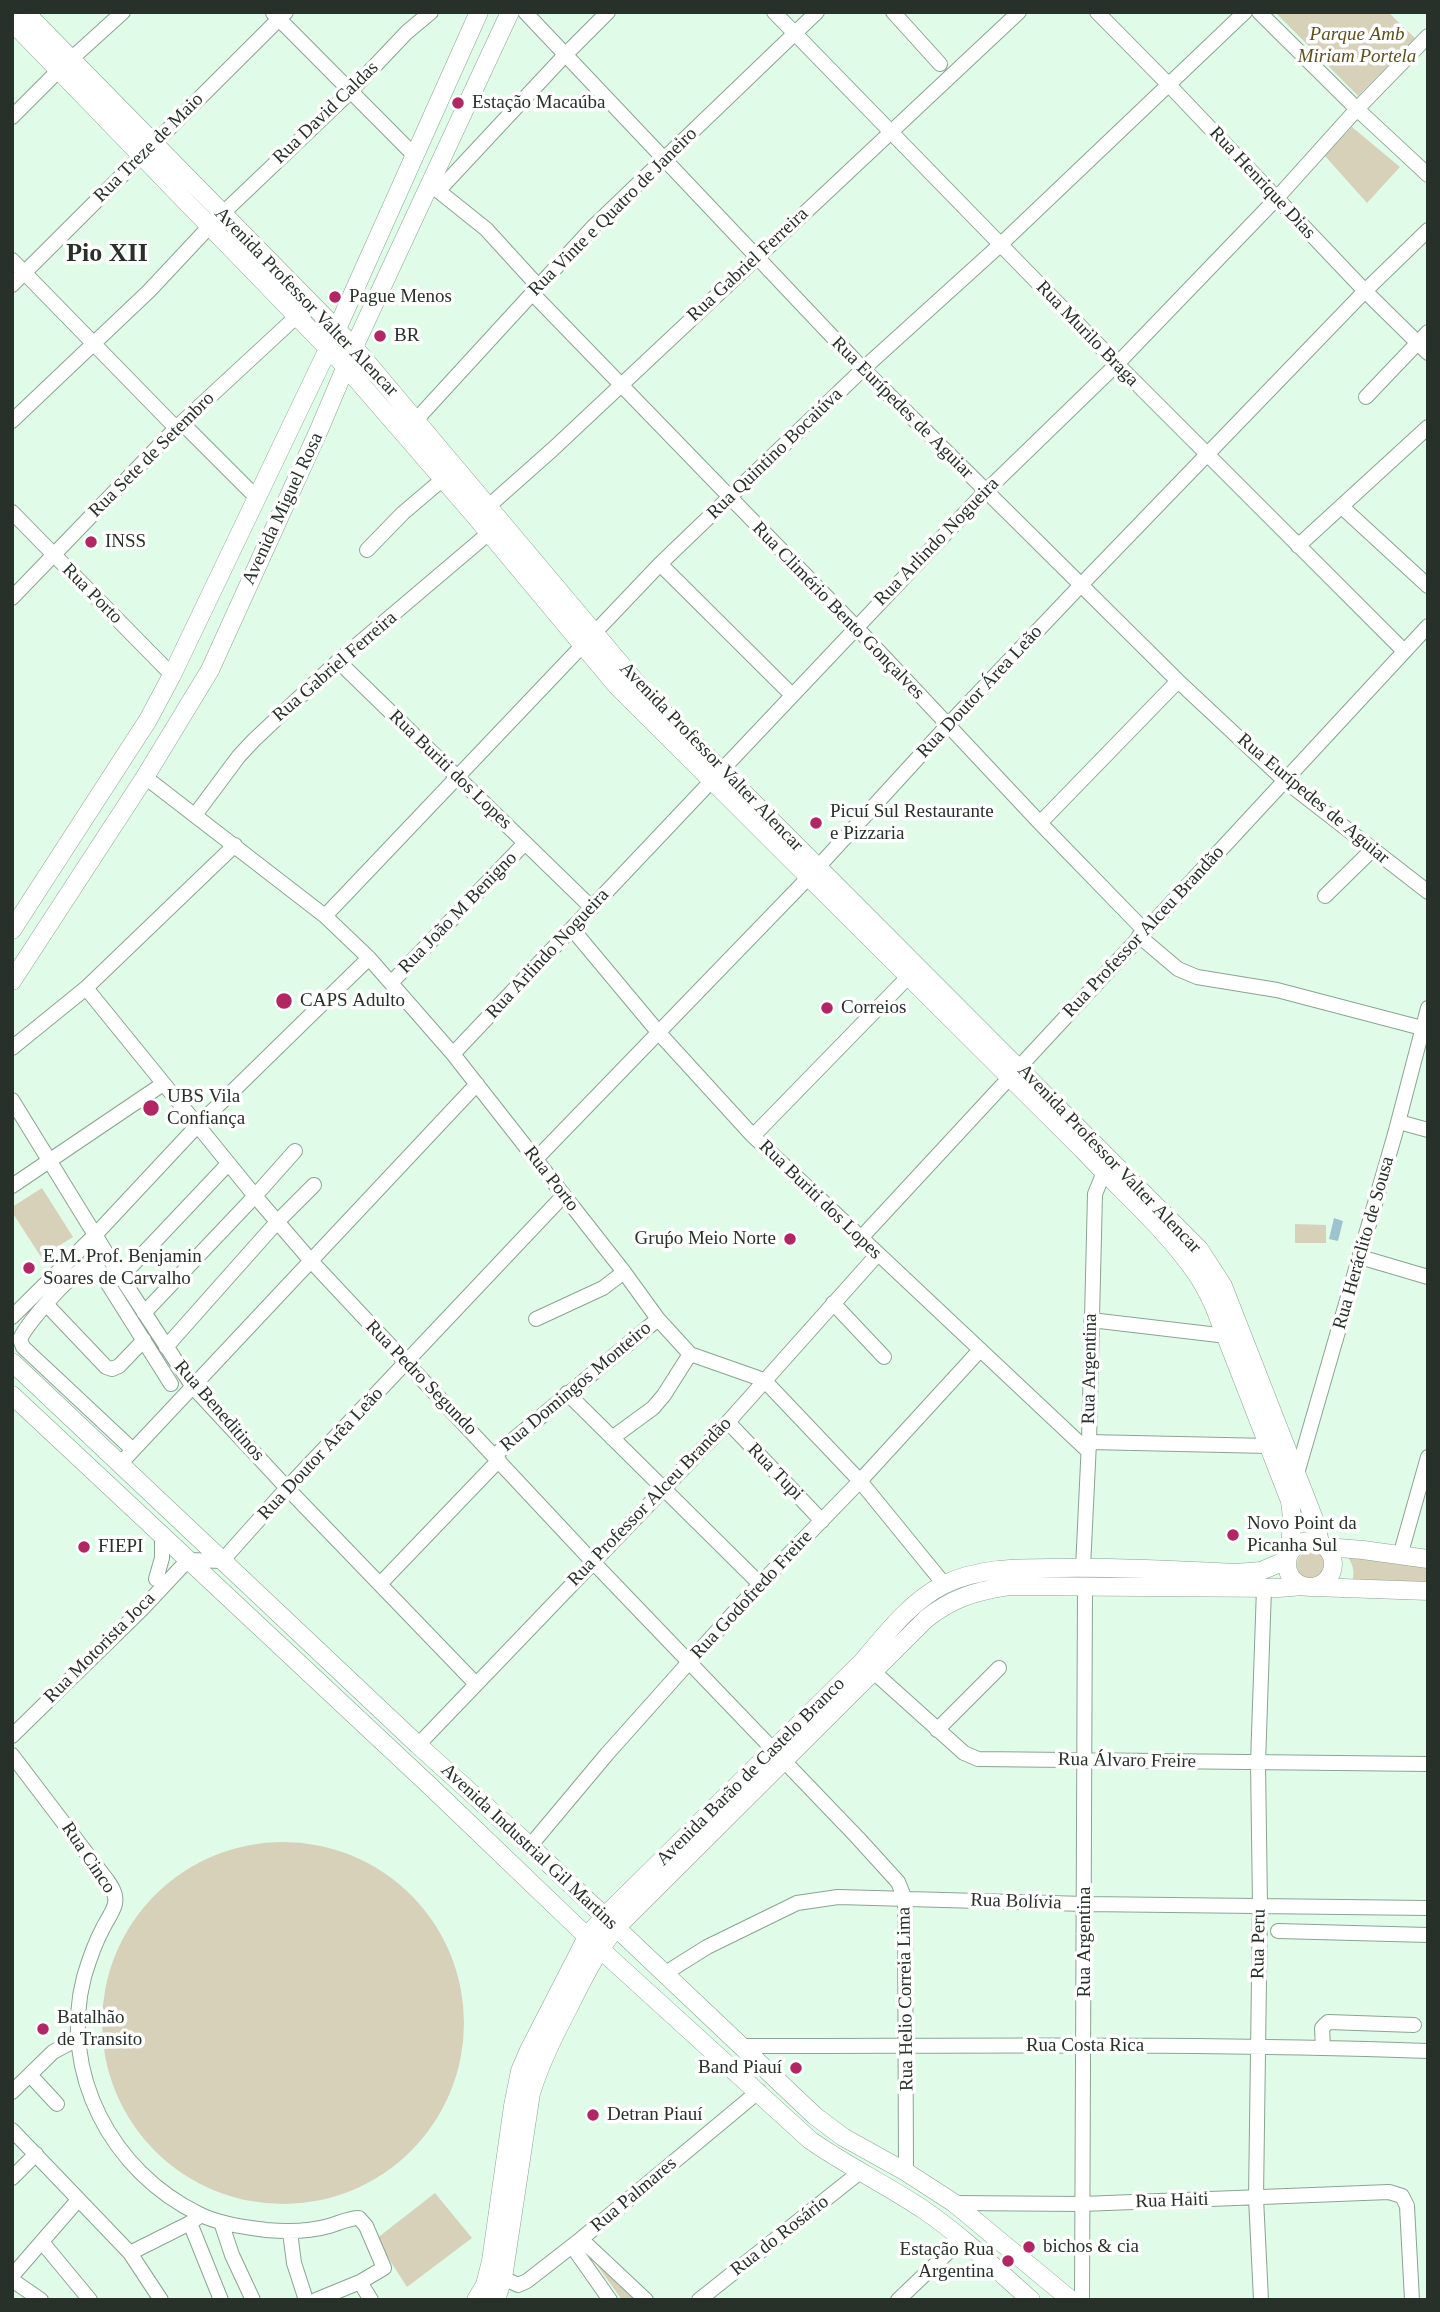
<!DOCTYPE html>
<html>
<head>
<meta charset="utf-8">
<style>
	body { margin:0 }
	#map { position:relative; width:1440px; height:2312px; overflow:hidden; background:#e0fce9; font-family:Georgia,serif }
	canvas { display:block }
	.frame { position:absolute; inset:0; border:14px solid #27312a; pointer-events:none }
</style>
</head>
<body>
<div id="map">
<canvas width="1440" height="2312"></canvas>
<div class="frame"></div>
</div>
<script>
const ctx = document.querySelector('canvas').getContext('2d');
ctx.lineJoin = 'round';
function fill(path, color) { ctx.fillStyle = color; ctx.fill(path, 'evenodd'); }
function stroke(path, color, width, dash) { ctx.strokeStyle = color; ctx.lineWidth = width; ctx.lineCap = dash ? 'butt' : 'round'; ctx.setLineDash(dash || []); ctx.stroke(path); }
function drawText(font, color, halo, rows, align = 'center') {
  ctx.font = font + ' Georgia,serif'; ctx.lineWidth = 7; ctx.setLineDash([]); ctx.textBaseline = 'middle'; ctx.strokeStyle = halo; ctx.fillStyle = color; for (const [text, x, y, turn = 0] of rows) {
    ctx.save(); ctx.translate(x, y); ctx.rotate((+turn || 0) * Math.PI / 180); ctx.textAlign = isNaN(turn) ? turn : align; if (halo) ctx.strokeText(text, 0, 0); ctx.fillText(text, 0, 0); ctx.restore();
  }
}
fill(new Path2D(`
	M1275 12H1388L1415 38 1358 96Z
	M1352 127 1400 167 1367 203 1325 156Z
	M42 1188 73 1237 41 1257 12 1212V1207Z
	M1295 1224 1326 1225V1243H1295Z
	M1297 1565a14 14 0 1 1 28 0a14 14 0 1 1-28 0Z
	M1348 1557 1428 1566V1586L1351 1585C1355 1574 1354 1567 1348 1557Z
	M102 2023a181 181 0 1 1 362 0a181 181 0 1 1-362 0Z
	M435 2193 472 2238 407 2287 376 2239Z
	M587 2251 637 2300H622Z`), '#d8d1ba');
fill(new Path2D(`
	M1334 1218 1343 1221 1338 1241 1329 1239Z`), '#9dc3ce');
const minor = new Path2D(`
	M525 12 863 369 1178 681 1285 781 1428 892
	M774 12 1117 364 1404 651
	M893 12 940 64
	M1097 12 1170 86 1365 291 1428 353
	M1259 12 1357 109 1428 175
	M273 13 415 156
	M12 117 59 70 123 12
	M431 185 486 229 538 286
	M439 190 565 55 608 12
	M222 214 350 92 407 32 431 12
	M12 260 176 428
	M12 285 286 12
	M532 293 856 627 1040 823 1144 930
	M1366 397 1428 332
	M416 420 594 226 817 12
	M12 421 149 291 209 227
	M182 423 257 498
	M1342 507 1428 586
	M12 512 172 675
	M482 512 553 449 1019 12
	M1298 546 1428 427
	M367 550 403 513 443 479
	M660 564 792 695
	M12 598 176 428 297 316
	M338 661 592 908
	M145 777 325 916 369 958 453 1054 624 1272 658 1319 690 1354 764 1380 860 1481 944 1584
	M195 815 239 756 254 740 338 661 489 533
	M1040 823 1178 681
	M1325 896 1373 849
	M325 916 660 564 863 369 1000 245 1245 12
	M573 930 659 1033 753 1136 1088 1451
	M1139 936 1178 969 1197 977 1277 990 1422 1028
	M391 983 525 843
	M86 988 255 1196 312 1262 593 1562 858 1838 898 1882 905 1899 906 2172
	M12 1048 86 988 235 845
	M453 1054 985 492 1117 364 1276 199 1357 109 1428 36
	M12 1100 121 1277 193 1387 287 1488 476 1684
	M1399 1122 1428 1130
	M753 1136 908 977
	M536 1159 808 878 948 725 1080 586 1365 291 1428 230
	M12 1186 163 1084
	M860 1239 1428 626
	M1360 1257 1428 1277
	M121 1277 228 1164
	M833 1303 884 1357
	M46 1304 106 1367 112 1369 119 1366 144 1340
	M144 1313 255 1196 295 1151
	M12 1317 96 1234 197 1126 369 958
	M536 1319 603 1288 624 1272
	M1091 1320 1227 1336
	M166 1347 277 1222 314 1185
	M567 1393 760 1584
	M728 1422 822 1521
	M612 1438 653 1408 664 1395 690 1354
	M1089 1442 1269 1446
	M133 1450 23 1347 20 1339C27 1323 77 1265 93 1264L98 1268 171 1384
	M495 1455 658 1319
	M120 1464 477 1084
	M1296 1477 1395 1134 1428 1008
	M1400 1556 1428 1457
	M1083 1568 1089 1442 1095 1194 1104 1172 1108 1166
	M156 1579 162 1558V1536
	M380 1584 499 1460
	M866 1665 964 1753 978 1759 1428 1764
	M937 1730 999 1668
	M12 1736 142 1609 188 1560 222 1561 287 1488 564 1195
	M418 1745 728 1422 877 1255
	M12 1755 107 1880C112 1887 117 1895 115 1904 113 1912 107 1920 103 1928 95 1943 89 1960 84 1977 59 2073 112 2172 199 2214 219 2224 244 2227 266 2230 288 2232 308 2232 329 2226 339 2223 349 2218 359 2218L366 2226 384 2268 360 2282 316 2300
	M530 1846 607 1754 690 1661 760 1584 860 1481 980 1350
	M1278 1931 1428 1935
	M664 1974 707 1947 797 1903 838 1897 1085 1904 1428 1908
	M742 2046C971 2046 1199 2043 1428 2051
	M1323 2047 1322 2028 1328 2022 1414 2025
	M30 2075 57 2104
	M12 2092 53 2052 77 2039
	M12 2130 130 2253 161 2300
	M12 2178 36 2154
	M954 2203 1082 2204 1389 2192 1402 2196 1407 2206 1412 2300
	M201 2215 190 2223 221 2300
	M221 2222 232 2255 253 2300
	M290 2232 294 2263 306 2300
	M581 2239 646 2300
	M42 2242 90 2300
	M572 2246 610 2300
	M130 2253 190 2223
	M12 2276 78 2200
	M503 2278 518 2285 527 2281 581 2239 759 2091
	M12 2280 41 2300
	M360 2282 371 2300
	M699 2300 860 2172
	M898 2300 962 2239
	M1082 2300 1085 1585
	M1261 2300 1256 2198 1260 1906 1258 1763 1264 1588`);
const major = new Path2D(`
	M25 12 354 347 651 700 1199 1249 1223 1286 1316 1524 1320 1543
	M12 22 346 367 476 517 616 685 1082 1149C1120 1190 1164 1227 1196 1273 1203 1283 1209 1295 1214 1306L1290 1501 1292 1518 1290 1552
	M12 930 148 720 172 675 328 349 479 12
	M12 981 145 777 210 670 319 430 354 347 510 12
	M12 1362 418 1745 530 1846 815 2116 843 2137 906 2172 954 2203 1071 2300
	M12 1395 430 1786 599 1948 810 2140C847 2166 887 2185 924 2210 962 2236 996 2269 1031 2300
	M1287 1564a23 23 0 1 1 46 0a23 23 0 1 1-46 0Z
	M1326 1547 1363 1550 1428 1559
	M1314 1587 1428 1591
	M476 2300 485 2285 491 2261 513 2106 520 2071 529 2050 588 1935 604 1917 862 1662C886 1634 910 1602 943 1585 979 1567 1021 1568 1059 1568 1118 1567 1177 1570 1236 1573L1261 1571 1287 1560
	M496 2300 503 2278 531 2093C541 2061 556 2032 571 2003 584 1977 597 1951 616 1928L926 1619C952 1598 976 1591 1009 1586L1278 1588 1303 1586`);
stroke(minor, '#8aa493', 16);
stroke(major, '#8aa493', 19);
stroke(minor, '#fff', 14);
stroke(major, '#fff', 18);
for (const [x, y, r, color] of [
	[458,103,7,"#b22661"],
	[335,297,7,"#b22661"],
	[380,336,7,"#b22661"],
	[91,542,7,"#b22661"],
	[816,823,7,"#b22661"],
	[284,1001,9,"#b22661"],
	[827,1008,7,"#b22661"],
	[151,1108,9,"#b22661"],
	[790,1239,7,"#b22661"],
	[29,1268,7,"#b22661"],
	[1233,1535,7,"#b22661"],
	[84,1547,7,"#b22661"],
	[43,2029,7,"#b22661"],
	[796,2068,7,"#b22661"],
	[593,2115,7,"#b22661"],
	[1029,2247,7,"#b22661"],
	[1008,2261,7,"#b22661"]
]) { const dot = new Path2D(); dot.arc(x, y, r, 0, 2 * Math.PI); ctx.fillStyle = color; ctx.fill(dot); stroke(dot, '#fff', 2.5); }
drawText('italic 19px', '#5f501b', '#fff', [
	["Parque Amb",1357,35],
	["Miriam Portela",1357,57]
]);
drawText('19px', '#27312a', '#fff', [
	["Estação Macaúba",472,103],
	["Pague Menos",349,297],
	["BR",394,336],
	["INSS",105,542],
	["Picuí Sul Restaurante",830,812],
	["e Pizzaria",830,834],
	["CAPS Adulto",300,1001],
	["Correios",841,1008],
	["UBS Vila",167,1097],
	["Confiança",167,1119],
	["Gruṕo Meio Norte",776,1239,"right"],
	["E.M. Prof. Benjamin",43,1257],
	["Soares de Carvalho",43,1279],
	["Novo Point da",1247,1524],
	["Picanha Sul",1247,1546],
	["FIEPI",98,1547],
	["Batalhão",57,2018],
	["de Transito",57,2040],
	["Band Piauí",782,2068,"right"],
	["Detran Piauí",607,2115],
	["bichos & cia",1043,2247],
	["Estação Rua",994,2250,"right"],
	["Argentina",994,2272,"right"]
], 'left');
drawText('19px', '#27312a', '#fff', [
	["Rua David Caldas",326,113,-44],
	["Rua Treze de Maio",149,148,-45],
	["Rua Henrique Dias",1262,183,47],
	["Rua Vinte e Quatro de Janeiro",613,212,-45],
	["Rua Gabriel Ferreira",748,265,-43],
	["Avenida Professor Valter Alencar",306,302,46],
	["Rua Murilo Braga",1087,334,46],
	["Rua Eurípedes de Aguiar",902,408,45],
	["Rua Quintino Bocaiúva",775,454,-44],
	["Rua Sete de Setembro",152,455,-45],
	["Avenida Miguel Rosa",283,509,-65],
	["Rua Arlindo Nogueira",937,542,-46],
	["Rua Porto",92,594,45],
	["Rua Climério Bento Gonçalves",838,611,46],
	["Rua Gabriel Ferreira",335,667,-41],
	["Rua Doutor Área Leão",980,692,-47],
	["Avenida Professor Valter Alencar",711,757,46],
	["Rua Buriti dos Lopes",450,770,44],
	["Rua Eurípedes de Aguiar",1313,799,40],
	["Rua João M Benigno",458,913,-46],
	["Rua Professor Alceu Brandão",1144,932,-47],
	["Rua Arlindo Nogueira",548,954,-47],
	["Avenida Professor Valter Alencar",1109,1159,46],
	["Rua Porto",551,1179,52],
	["Rua Buriti dos Lopes",820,1200,44],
	["Rua Heráclito de Sousa",1364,1243,-74],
	["Rua Argentina",1090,1369,-89],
	["Rua Pedro Segundo",421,1378,46],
	["Rua Domingos Monteiro",576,1387,-40],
	["Rua Beneditinos",219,1411,49],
	["Rua Doutor Arêa Leão",321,1454,-47],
	["Rua Tupi",775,1472,46],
	["Rua Professor Alceu Brandão",650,1502,-46],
	["Rua Godofredo Freire",752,1595,-47],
	["Rua Motorista Joca",100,1648,-45],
	["Rua Álvaro Freire",1127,1761,1],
	["Avenida Barão de Castelo Branco",751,1772,-45],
	["Avenida Industrial Gil Martins",529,1847,43],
	["Rua Cinco",88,1858,56],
	["Rua Bolívia",1016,1902,2],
	["Rua Argentina",1085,1942,-90],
	["Rua Peru",1259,1944,-89],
	["Rua Helio Correia Lima",906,1999,-91],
	["Rua Costa Rica",1085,2046],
	["Rua Palmares",634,2195,-40],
	["Rua Haiti",1172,2201,-2],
	["Rua do Rosário",780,2236,-38]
]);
drawText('bold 26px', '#27312a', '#fff', [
	["Pio XII",107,254]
]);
</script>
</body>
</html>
